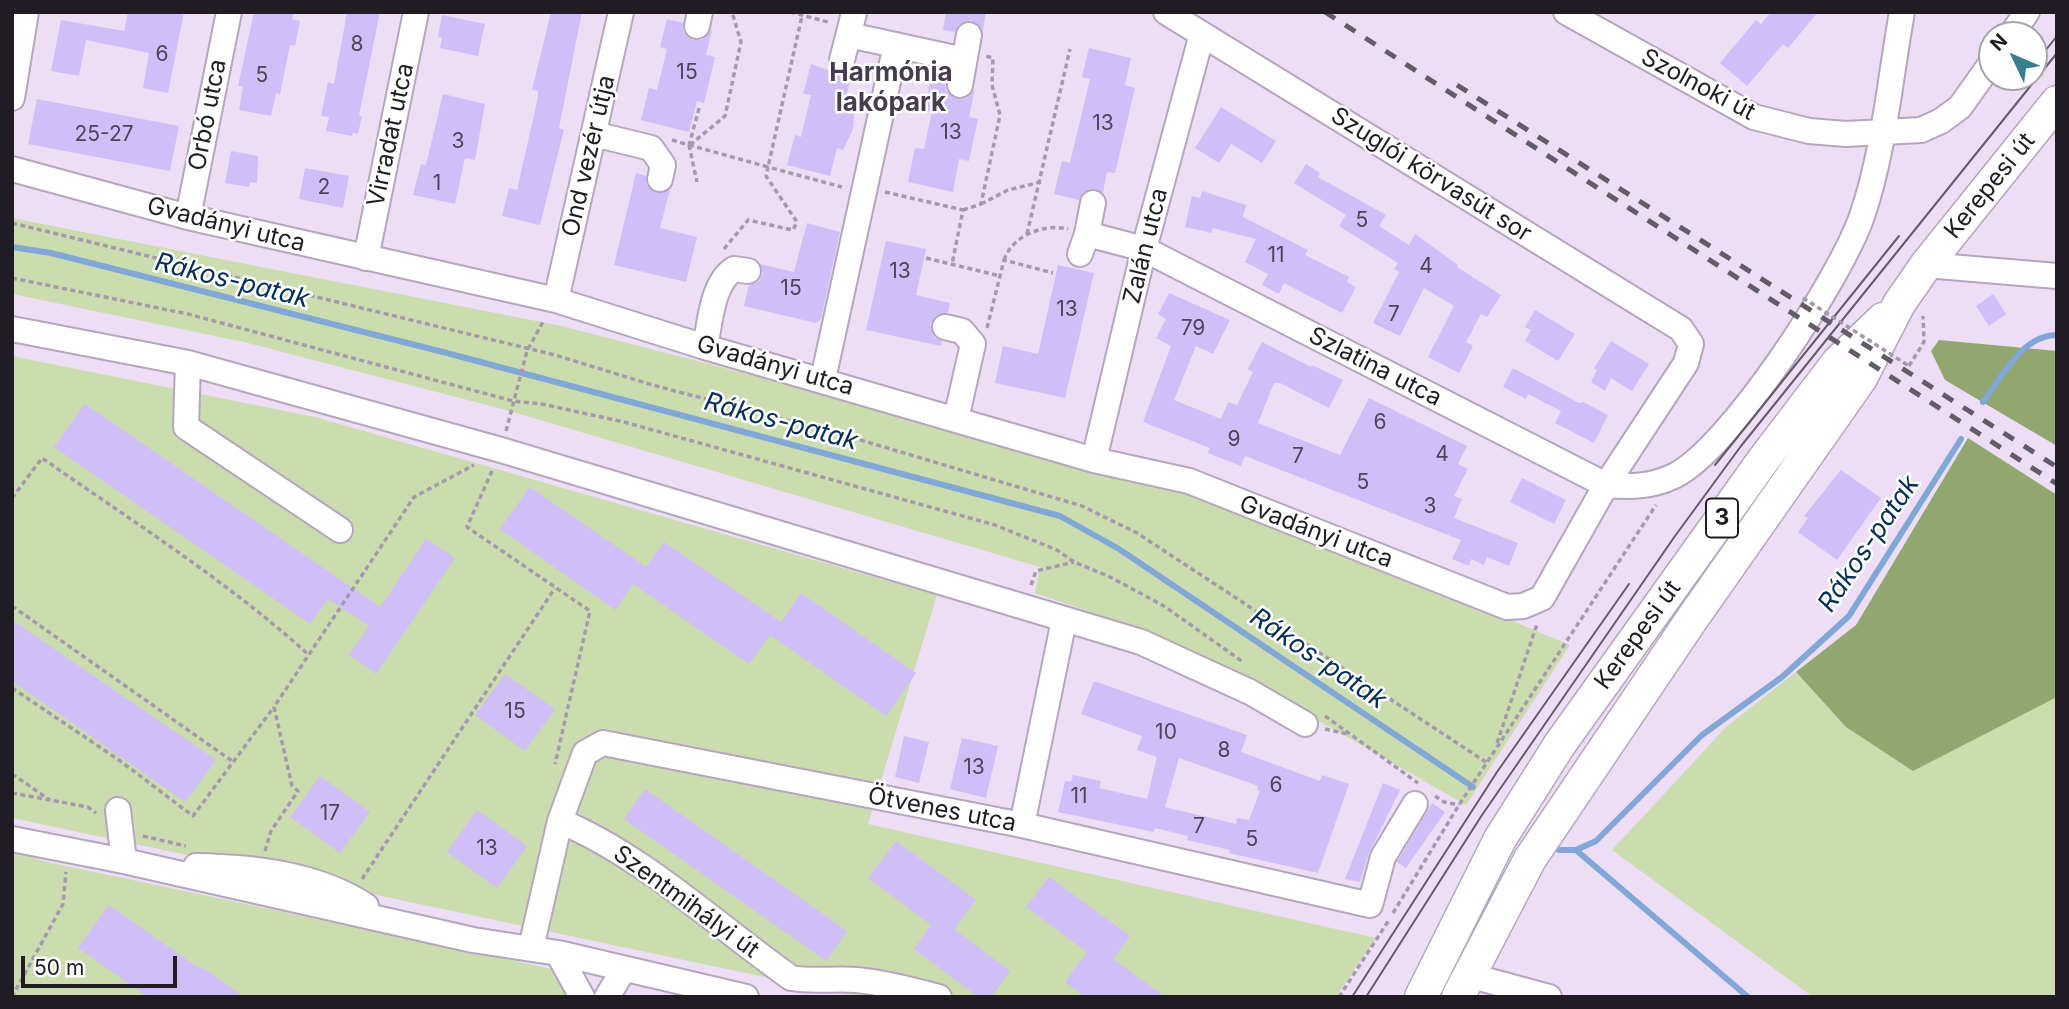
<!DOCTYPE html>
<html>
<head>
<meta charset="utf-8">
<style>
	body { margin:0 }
	#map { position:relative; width:2069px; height:1009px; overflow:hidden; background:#eddef6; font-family:Inter,sans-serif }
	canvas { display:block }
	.frame { position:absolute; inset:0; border:14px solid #211b24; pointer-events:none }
	.north { position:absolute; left:1978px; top:21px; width:70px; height:70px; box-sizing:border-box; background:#fff; border:2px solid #a6a4a7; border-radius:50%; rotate:314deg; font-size:19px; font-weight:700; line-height:28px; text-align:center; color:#211b24 }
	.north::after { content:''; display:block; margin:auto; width:24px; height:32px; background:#387e8b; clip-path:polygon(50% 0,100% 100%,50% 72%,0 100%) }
	.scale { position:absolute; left:21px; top:956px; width:156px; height:32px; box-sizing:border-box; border:4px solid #211b24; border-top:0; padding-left:9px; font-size:21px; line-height:24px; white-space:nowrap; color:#211b24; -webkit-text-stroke:5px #fff; paint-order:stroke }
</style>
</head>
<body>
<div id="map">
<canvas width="2069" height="1009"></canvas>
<div class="frame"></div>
<div class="north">N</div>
<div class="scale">50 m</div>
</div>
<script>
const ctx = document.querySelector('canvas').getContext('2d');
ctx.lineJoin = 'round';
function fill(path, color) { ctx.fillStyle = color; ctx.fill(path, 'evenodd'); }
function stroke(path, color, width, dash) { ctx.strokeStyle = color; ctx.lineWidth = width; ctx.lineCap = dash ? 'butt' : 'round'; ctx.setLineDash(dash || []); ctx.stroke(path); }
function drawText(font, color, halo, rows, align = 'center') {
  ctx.font = font + ' Inter,sans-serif'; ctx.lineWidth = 5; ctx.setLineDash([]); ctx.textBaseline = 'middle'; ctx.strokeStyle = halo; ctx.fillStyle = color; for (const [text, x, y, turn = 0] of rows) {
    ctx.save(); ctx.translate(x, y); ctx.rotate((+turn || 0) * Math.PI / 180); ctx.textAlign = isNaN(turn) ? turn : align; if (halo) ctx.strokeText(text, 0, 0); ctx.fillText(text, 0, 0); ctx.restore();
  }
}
fill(new Path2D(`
	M12 218 562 326 1168 483 1254 513 1570 645 1466 805 1207 657 1143 630 1035 593 1040 567 506 410 244 342 12 294Z
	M12 356 315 417 937 595 868 824 1376 938 1336 997H859L12 818Z
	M1796 672 1846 727 2029 709 2057 697V997H1813L1612 850 1726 727Z
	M12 849 43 861 552 969 573 988 572 997H12Z`), '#cbddaf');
fill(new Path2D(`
	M1939 340 2057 351V446L1945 380 1931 351Z
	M1968 438 2057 495V697L1913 771 1846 727 1796 672 1856 625Z`), '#92a76f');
stroke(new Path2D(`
	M12 247 51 253 443 352 1060 516 1119 549 1473 787
	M1983 402C2002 377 2022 335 2057 335
	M1559 850H1576L1596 841 1702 735 1782 677 1849 616 1961 439
	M1576 850 1748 997`), '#80a7d6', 6);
fill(new Path2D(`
	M128 12H184L168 93 143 88 149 53 86 40 79 76 51 71 61 20 124 31Z
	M254 12H294L292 19 300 21 295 46 290 45 280 94 276 93 271 116 239 110 243 87 238 86Z
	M347 12H380L359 116H362L358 134 353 133 352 136 326 131 329 117 321 116 328 82 334 84Z
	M551 12H582L559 128 564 130 540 225 502 216 509 188 517 190 538 97V91L532 90Z
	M946 12H986L983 30 971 20 958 25 955 32 943 30Z
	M1771 12H1818L1788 48 1783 44 1747 86 1720 63 1756 20 1761 24Z
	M442 15 485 24 478 56 440 48 442 38 438 37Z
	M667 19 683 23V31L693 40H702L712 30 706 55 715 57 704 103 697 101 689 132 641 120 649 88 657 90 667 49 660 47Z
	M1089 48 1131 58 1125 85 1135 88 1115 173 1107 172 1103 192 1089 189 1079 200 1054 194 1062 161 1070 163 1090 79 1082 77Z
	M811 64 839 74H852L845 101 855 103 853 129 843 150 837 148 830 176 787 165 795 135 801 137 811 95 803 94Z
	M931 79 945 82 946 91 957 99H966L975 88 969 117 978 119 969 161 959 159 953 192 908 182 915 148 924 149 932 112 924 110Z
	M443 94 485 104 475 160 465 158 455 204 413 195 421 164 426 165Z
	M37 99 179 126 170 171 28 144Z
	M1221 107 1276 141 1262 163 1231 144 1219 163 1195 148Z
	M231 151 258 156 257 183 250 182 249 187 225 183Z
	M1306 164 1320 173 1318 177 1386 215 1379 226 1409 245 1415 234 1458 265 1457 267 1501 295 1487 317 1481 314 1466 342 1473 346 1459 373 1428 357 1454 306 1424 288 1400 336 1373 323 1399 272 1394 269 1398 263 1339 226 1346 215 1294 183Z
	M305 168 349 176 343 208 299 199Z
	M636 173 646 176V184L656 193 670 190 660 228 697 237 686 282 614 265Z
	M1202 191 1246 205 1243 217 1308 250 1305 255 1349 277 1347 282 1356 287 1342 313 1284 283 1279 294 1262 285 1268 274 1245 262 1256 239 1212 228V233L1185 227 1192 196 1200 198Z
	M807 223 840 232 821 319 816 323 744 306 749 285 759 281 763 274 760 264 794 272Z
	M886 241 926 249 916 295 950 303 948 312 935 316 930 324 934 337 942 341 941 346 866 330Z
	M1058 265 1094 273 1065 398 995 383 1003 346 1038 354Z
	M1169 293 1230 320 1213 354 1196 346 1174 400 1221 419 1228 402 1237 405 1253 372 1248 369 1262 342 1311 367 1312 365 1343 380 1329 408 1280 383H1274L1258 423 1340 455 1369 398 1467 446 1458 464 1468 469 1454 496 1462 499 1454 518 1518 543 1509 566 1487 557 1484 565 1471 559 1469 566 1452 559 1461 540 1245 456 1241 466 1208 453 1210 448 1143 422 1171 346 1156 338 1166 319 1158 314Z
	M1993 294 2006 314 1989 326 1976 306Z
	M1535 310 1575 334 1558 361 1525 341 1531 330 1525 327Z
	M1611 341 1649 364 1632 391 1611 378 1605 391 1591 382 1597 370 1594 368Z
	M1513 368 1579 403 1583 402 1608 415 1594 443 1555 423 1561 411 1528 394 1526 399 1503 387Z
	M85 404 380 607 426 539 455 558 376 674 349 655 369 626 328 599 310 624 54 447Z
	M1841 470 1881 498 1837 560 1798 532 1808 518 1804 516Z
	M1522 478 1566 500 1554 524 1510 502Z
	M530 487 646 567 664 542 781 622 801 593 916 673 886 716 770 635 749 664 633 584 615 610 500 529Z
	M12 620 216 760 185 802 12 681Z
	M505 674 555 709 525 751 475 715Z
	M1094 681 1247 735 1241 752 1320 781 1322 775 1349 784 1318 873 1229 853 1230 850 1187 840 1188 836 1155 828 1154 832 1058 812 1065 781 1071 782 1073 775 1101 781 1099 788 1147 799 1157 757 1137 750 1142 736 1081 714ZM1179 758 1258 786 1257 790 1260 791 1249 820 1237 818 1236 824 1165 807Z
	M904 736 929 742 919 783 895 777Z
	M962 738 998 746 986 798 950 789Z
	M320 776 370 812 340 853 290 817Z
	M1383 783 1400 790 1369 853 1360 882 1345 879Z
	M645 789 847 931 826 961 624 819Z
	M1432 803 1445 812 1406 868 1397 862Z
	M477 810 527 846 497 888 447 852Z
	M896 841 976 900 954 929 1010 971 991 997H978L914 949 931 925 868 878Z
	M1049 877 1130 936 1113 959 1165 997H1085L1065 982 1087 952 1026 907Z
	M109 905 200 969 202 967 244 997H148L78 948Z`), '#cfbef8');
const minor = new Path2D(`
	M1566 12 1754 117 1809 131 1846 134 1921 130 1941 121 1960 107 1992 62
	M697 26 700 12
	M849 35 964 60
	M2011 35 2027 12
	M842 60 854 13
	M960 85 969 35
	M12 98 26 12
	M594 134 651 148 663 165 660 179
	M12 169 188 217 556 300 705 347 1094 460 1189 481 1507 607 1523 606 1542 598 1606 485 1686 363 1691 344 1681 329 1166 12
	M188 217 229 12
	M1087 234 1093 203
	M1080 254 1087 234 1144 249 1606 485C1630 487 1651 487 1674 476 1730 449 1841 277 1862 216 1884 152 1890 79 1902 12
	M366 258 416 12
	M1926 265 2057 276
	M556 300 621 12
	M945 327 962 331 973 344 956 419
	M12 329 188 363 501 450 1141 642 1250 692 1305 724
	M705 347C710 323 712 283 734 269L748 271
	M188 363 186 427 340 530
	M823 379 896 45
	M1094 460 1144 249 1202 34
	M118 810 124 861
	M560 821C645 857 716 925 791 978 814 982 835 978 857 980 885 983 912 990 939 997
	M1022 825 1064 620
	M12 839 124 861 473 940 558 953 746 997
	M196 866C253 867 318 874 366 906
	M531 948 560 821 585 753 603 743 1022 825 1370 905 1383 857 1415 804
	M558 953 582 997
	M1468 975 1549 997
	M607 997 624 969`);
const major = new Path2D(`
	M1421 997 1500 839 1560 744 1764 459 1838 362 1883 319
	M1458 997 1530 859 1692 619 1861 378 1899 304 1926 265 2057 102`);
stroke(minor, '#b5a6bd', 28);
stroke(major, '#b5a6bd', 35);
stroke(new Path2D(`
	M790 12 828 22
	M672 140 689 145 700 105
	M689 145 768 167 802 16
	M689 145 697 182
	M690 145 725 116 741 42 732 12
	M885 192 963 210 952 264
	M981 204 1008 190 1041 182
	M963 210 981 204 1000 115 992 85 993 58 986 56
	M12 223 555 355 656 386 847 436 1082 506 1137 533 1486 762
	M1027 234 1070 49
	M724 249 748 220 793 230 797 222 766 176 768 167 842 187
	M926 258 1000 276
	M1004 260C1012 236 1043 223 1068 229
	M12 278 188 314 513 401 542 404 624 422 995 525 1057 550 1074 562 1110 577 1164 606 1243 662
	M987 328 1004 260 1053 273
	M1909 366 1924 342 1923 316
	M506 431 527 351 544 320
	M492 471 467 527 590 611 555 764
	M12 498 42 458C132 521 227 581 309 655
	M1031 585 1036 571 1074 562
	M12 606 232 761
	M12 688 119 760 193 816 274 707
	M1325 716 1418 783
	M1325 729 1348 734
	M1497 743 1537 624
	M12 774 50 800
	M12 793 88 807 96 813
	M1435 796 1444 802 1459 805
	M143 836 186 846
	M265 851 271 831 298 791 292 786 274 707 414 497 474 465
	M362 879 555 588
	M1393 913 1459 805 1656 505
	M12 997 63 904 66 872
	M1339 997 1389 920`), '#a499ab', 3.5, [5, 3.5]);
stroke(minor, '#fff', 24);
stroke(major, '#fff', 32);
stroke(new Path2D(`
	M2038 60 2057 36
	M1715 465 1899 236
	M1352 997 1497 772 1629 584
	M1366 997 1482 815 1675 536 1741 446 2057 53`), '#645b69', 2);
stroke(new Path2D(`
	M1325 12 2057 484
	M1457 85 2057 467`), '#645b69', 5, [12, 12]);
stroke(new Path2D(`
	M1803 298 1909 366`), '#a499ab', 3.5, [5, 3.5]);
drawText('21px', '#4c4459', null, [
	["8",357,45],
	["6",162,55],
	["15",687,73],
	["5",262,76],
	["13",1103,124],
	["13",951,133],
	["25-27",104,135],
	["3",458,142],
	["1",437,184],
	["2",324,188],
	["5",1362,221],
	["11",1276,256],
	["4",1426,267],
	["13",900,272],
	["15",791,289],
	["13",1067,310],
	["7",1394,315],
	["79",1193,329],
	["6",1380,423],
	["9",1234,440],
	["4",1442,455],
	["7",1298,457],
	["5",1363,483],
	["3",1430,507],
	["15",515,712],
	["10",1166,733],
	["8",1224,751],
	["13",974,768],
	["6",1276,786],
	["11",1079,797],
	["17",330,814],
	["7",1199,827],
	["5",1252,840],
	["13",487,849]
]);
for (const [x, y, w] of [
	[1722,518,32]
]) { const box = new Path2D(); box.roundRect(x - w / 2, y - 19.5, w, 39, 5); ctx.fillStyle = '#fff'; ctx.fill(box); stroke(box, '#211b24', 2); }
drawText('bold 23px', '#211b24', null, [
	["3",1722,518]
]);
drawText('24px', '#211b24', '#fff', [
	["Szolnoki út",1698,85,28],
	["Orbó utca",208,115,-79],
	["Virradat utca",391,135,-78],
	["Ond vezér útja",589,156,-77],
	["Szuglói körvasút sor",1431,175,32],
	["Kerepesi út",1990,186,-51],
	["Gvadányi utca",226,225,14],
	["Zalán utca",1146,246,-76],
	["Gvadányi utca",775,366,16],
	["Szlatina utca",1375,367,27],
	["Gvadányi utca",1316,532,21],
	["Kerepesi út",1638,635,-54],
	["Ötvenes utca",942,810,11],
	["Szentmihályi út",686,902,36]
]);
drawText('bold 26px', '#483b4f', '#fff', [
	["Harmónia",891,73],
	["lakópark",891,103]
]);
drawText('italic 26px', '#042e59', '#fff', [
	["Rákos-patak",232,281,14],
	["Rákos-patak",781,422,15],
	["Rákos-patak",1869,544,-56],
	["Rákos-patak",1318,659,34]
]);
</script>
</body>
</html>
